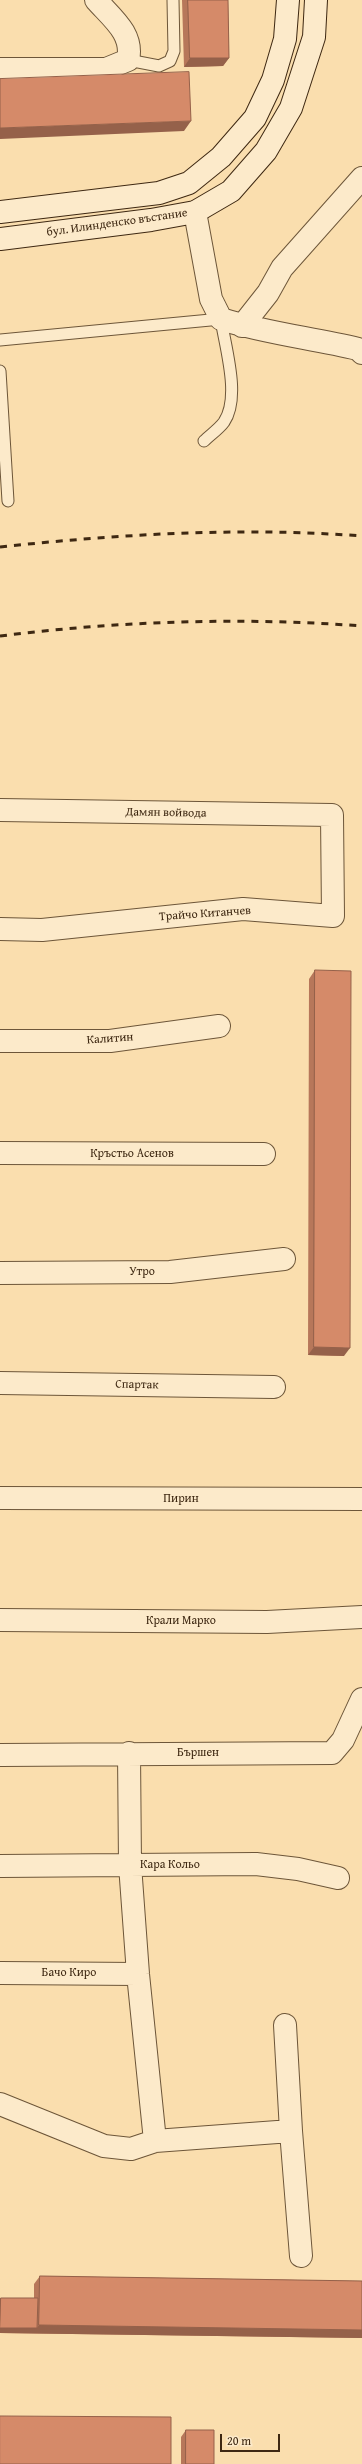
<!DOCTYPE html>
<html>
<head>
<meta charset="utf-8">
<style>
	body { margin:0 }
	#map { position:relative; width:362px; height:2464px; overflow:hidden; background:#fadeae; font-family:"Gentium Book Plus",serif }
	canvas { display:block }
	.scale { position:absolute; left:220px; top:2434px; width:60px; height:18px; box-sizing:border-box; border:2px solid #3e2812; border-top:0; padding-left:5px; font-size:12px; line-height:14px; white-space:nowrap; color:#3e2812; -webkit-text-stroke:3px #fceaca; paint-order:stroke }
</style>
</head>
<body>
<div id="map">
<canvas width="362" height="2464"></canvas>
<div class="scale">20 m</div>
</div>
<script>
const ctx = document.querySelector('canvas').getContext('2d');
ctx.lineJoin = 'round';
function stroke(path, color, width, dash) { ctx.strokeStyle = color; ctx.lineWidth = width; ctx.lineCap = dash ? 'butt' : 'round'; ctx.setLineDash(dash || []); ctx.stroke(path); }
function fill(path, color) { ctx.fillStyle = color; ctx.fill(path, 'evenodd'); }
function drawText(font, color, halo, rows, align = 'center') {
  ctx.font = font + ' "Gentium Book Plus",serif'; ctx.lineWidth = 3; ctx.setLineDash([]); ctx.textBaseline = 'middle'; ctx.strokeStyle = halo; ctx.fillStyle = color; for (const [text, x, y, turn = 0] of rows) {
    ctx.save(); ctx.translate(x, y); ctx.rotate((+turn || 0) * Math.PI / 180); ctx.textAlign = isNaN(turn) ? turn : align; if (halo) ctx.strokeText(text, 0, 0); ctx.fillText(text, 0, 0); ctx.restore();
  }
}
const service = new Path2D(`
	M128 60 159 66 170 61 174 51 173 0
	M0 340 221 319C225 347 241 397 224 422 219 429 210 435 204 441
	M0 371 8 501`);
const minor = new Path2D(`
	M0 69H106L128 60C134 34 112 18 96 0
	M195 212 211 299 221 319C265 333 312 338 358 349L362 353
	M242 326 268 293 282 268 362 178
	M0 810 332 815 333 916 243 909 42 930 0 929
	M0 1041H110L219 1026
	M0 1153 264 1154
	M0 1273 170 1272 284 1259
	M0 1383 274 1387
	M0 1498 362 1499
	M0 1620 267 1622 362 1617
	M0 1755 332 1753 343 1740 362 1699
	M0 1866 256 1864 298 1869 338 1878
	M0 1973 138 1974
	M285 2025 291 2131
	M0 2104 104 2146 131 2149 155 2141 138 1974 130 1865 129 1753
	M155 2141 291 2131 301 2256`);
const secondary = new Path2D(`
	M0 212 159 193 189 183 221 157 255 118 273 80 285 39 288 0
	M0 239 151 220 195 212 231 191 266 151 291 108 314 37 316 0`);
stroke(service, '#6d5639', 13);
stroke(minor, '#6d5639', 24);
stroke(secondary, '#3e2812', 24);
stroke(service, '#fceaca', 11);
stroke(minor, '#fceaca', 22);
stroke(secondary, '#fceaca', 22);
stroke(new Path2D(`
	M0 547C121 534 241 527 362 536
	M0 636C119 621 242 617 362 626`), '#3e2812', 3, [7, 7]);
fill(new Path2D(`
	M182 0H228L229 58 223 66 184 67Z
	M315 970 344 1356 308 1355 309 979Z
	M40 2276 362 2281V2338L0 2333V2299L1 2298H34V2284Z
	M186 2430 214 2464H181V2437Z`), '#b7775a');
fill(new Path2D(`
	M190 58H229L223 66 184 67Z
	M191 121 184 131 0 139V128Z
	M314 1347 350 1348 344 1356 308 1355Z
	M39 2325 362 2330V2338L0 2333V2328H37Z`), '#95614a');
const building = new Path2D(`
	M188 0H228L229 58H190Z
	M189 72 191 121 0 128V79Z
	M315 970 351 971 350 1348 314 1347Z
	M40 2276 362 2281V2330L39 2325Z
	M1 2298H38L37 2328H0Z
	M0 2416 171 2417V2464H0Z
	M186 2430H214V2464H186Z`);
fill(building, '#d58a69');
stroke(building, '#95614a', 1);
drawText('12px', '#3e2812', '#fceaca', [
	["бул. Илинденско въстание",117,223,-8],
	["Дамян войвода",166,813,1],
	["Трайчо Китанчев",205,914,-4],
	["Калитин",110,1039,-4],
	["Кръстьо Асенов",132,1154],
	["Утро",142,1272],
	["Спартак",137,1385,1],
	["Пирин",181,1499],
	["Крали Марко",181,1621],
	["Бършен",198,1753],
	["Кара Кольо",170,1865],
	["Бачо Киро",69,1973]
]);
</script>
</body>
</html>
